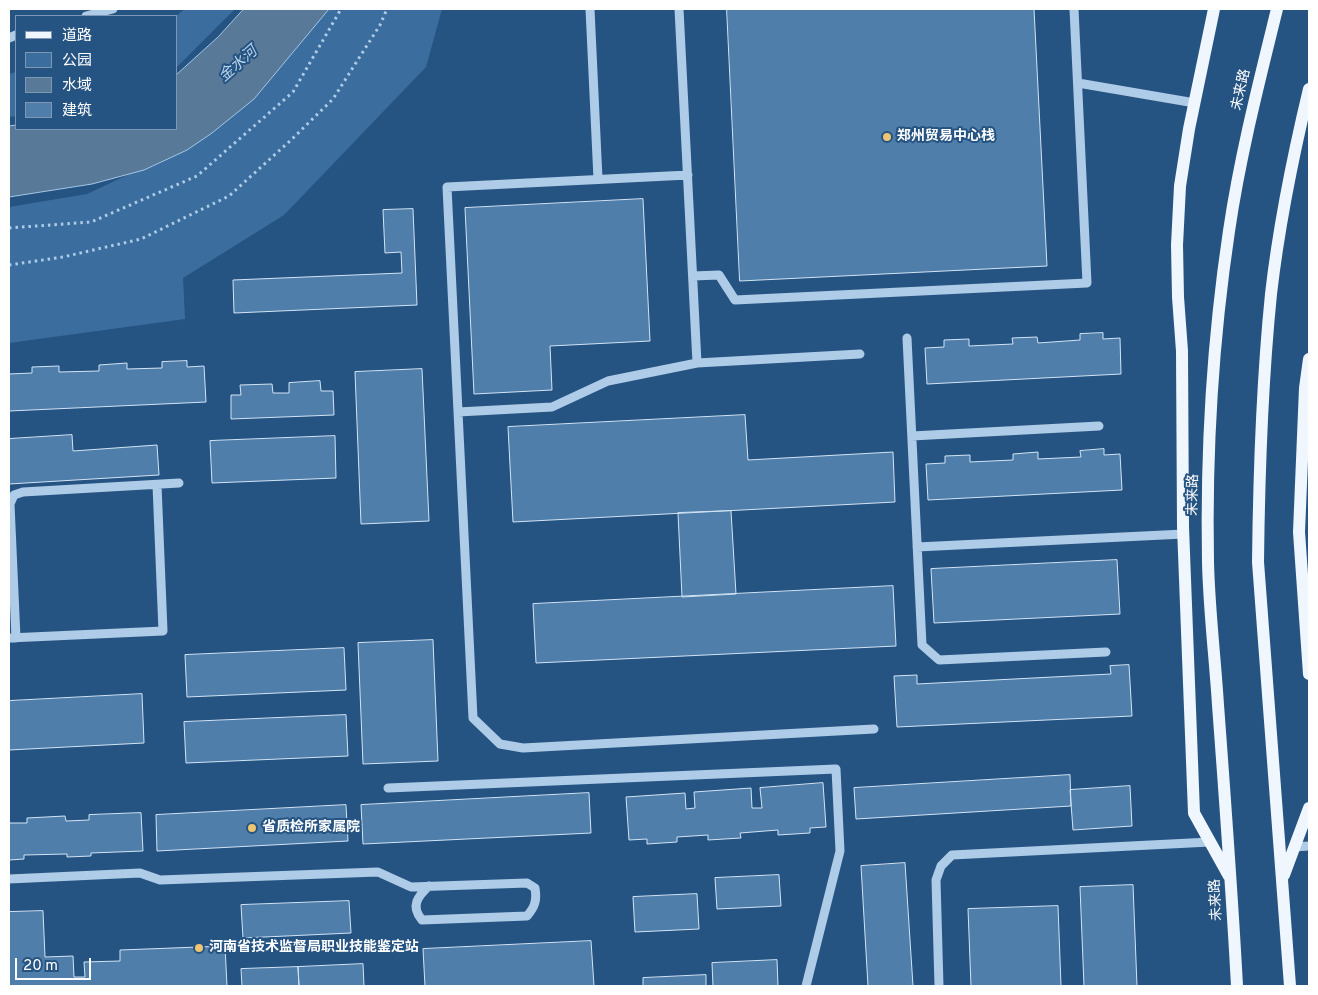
<!DOCTYPE html>
<html>
<head>
<meta charset="utf-8">
<style>
	body { margin:0 }
	#map { position:relative; width:1318px; height:995px; overflow:hidden; background:#265482; font-family:Overpass,"Noto Sans SC",sans-serif }
	canvas { display:block }
	.frame { position:absolute; inset:0; border:10px solid #fff; pointer-events:none }
	.legend { position:absolute; left:15px; top:15px; width:162px; height:115px; box-sizing:border-box; background:#265482; border:1px solid #7d98b4; margin:0; padding:6px 9px; list-style:none; font-size:15px; color:#fff }
	.legend li { display:flex; align-items:center; gap:10px; height:25px }
	.legend b { width:25px; border:1px solid #7d98b4 }
	.scale { position:absolute; left:15px; top:958px; width:76px; height:22px; box-sizing:border-box; border:2px solid #fff; border-top:0; padding-left:6px; font-size:15px; line-height:18px; white-space:nowrap; color:#fff; -webkit-text-stroke:4px #265482; paint-order:stroke }
</style>
</head>
<body>
<div id="map">
<canvas width="1318" height="995"></canvas>
<div class="frame"></div>
<ul class="legend">
<li><b style="height:6px;background:#f0f6fd"></b>道路</li>
<li><b style="height:14px;background:#3b6e9f"></b>公园</li>
<li><b style="height:14px;background:#597999"></b>水域</li>
<li><b style="height:14px;background:#4f7eaa"></b>建筑</li>
</ul>
<div class="scale">20 m</div>
</div>
<script>
const ctx = document.querySelector('canvas').getContext('2d');
ctx.lineJoin = 'round';
function fill(path, color) { ctx.fillStyle = color; ctx.fill(path, 'evenodd'); }
function stroke(path, color, width, dash) { ctx.strokeStyle = color; ctx.lineWidth = width; ctx.lineCap = dash ? 'butt' : 'round'; ctx.setLineDash(dash || []); ctx.stroke(path); }
function drawText(font, color, halo, rows, align = 'center') {
  ctx.font = font + ' Overpass,"Noto Sans SC",sans-serif'; ctx.lineWidth = 4; ctx.setLineDash([]); ctx.textBaseline = 'middle'; ctx.strokeStyle = halo; ctx.fillStyle = color; for (const [text, x, y, turn = 0] of rows) {
    ctx.save(); ctx.translate(x, y); ctx.rotate((+turn || 0) * Math.PI / 180); ctx.textAlign = isNaN(turn) ? turn : align; if (halo) ctx.strokeText(text, 0, 0); ctx.fillText(text, 0, 0); ctx.restore();
  }
}
fill(new Path2D(`
	M185 9H235L176 68V16Z
	M320 9H442L426 67 284 215 183 278 185 319 9 343V207L87 194 202 140Z
	M16 72V116L9 117V74Z`), '#3b6e9f');
const water = new Path2D(`
	M244 9H329L254 99 212 133 187 150 144 170 92 184 9 197V126L16 125V129H176V75L218 37Z`);
fill(water, '#597999');
stroke(water, '#a3c7e7', 1);
const building = new Path2D(`
	M727 9H1034L1047 266 740 281Z
	M643 199 650 341 550 346 552 390 474 394 465 208Z
	M413 209 417 305 234 313 233 280 402 273 401 252 385 253 383 210Z
	M1103 333V339L1120 338 1121 374 927 384 925 348 944 347V340L969 339V346L1013 344 1012 338 1037 337 1038 343 1080 340V334Z
	M187 361V367L204 366 206 402 9 411V374L32 373V367L59 366V372L99 371V365L127 363V369L162 368V362Z
	M422 369 429 521 361 524 355 372Z
	M320 381 321 391H333L334 415 231 419V395H241L240 385 272 384 273 393H289V383Z
	M745 415 748 460 893 452 895 502 513 522 508 427Z
	M72 435 73 451 157 445 159 475 9 484V439Z
	M335 436 336 478 212 483 210 441Z
	M1104 449V455L1120 454 1122 490 928 500 926 464 945 463V456L970 455V462L1013 460V454L1038 452V459L1081 457 1080 451Z
	M731 511 736 594 682 597 678 513Z
	M1117 560 1120 614 934 623 931 569Z
	M893 586 896 646 536 663 533 604Z
	M433 640 438 761 363 764 358 643Z
	M344 648 346 690 187 697 185 655Z
	M1129 665 1132 716 897 727 894 676 917 675V684L1111 674 1110 666Z
	M142 694 144 743 9 750V701Z
	M346 715 348 756 186 763 184 722Z
	M1070 775 1071 806 856 819 854 788Z
	M823 783 826 827 810 828V833L778 835V830L740 833 741 838 708 840V835L677 837V842L647 844V839L629 840 626 797 685 793 686 809 695 808 694 792 751 788 752 808H762L760 788Z
	M1130 786 1132 826 1073 830 1070 790Z
	M589 793 591 833 363 844 361 805Z
	M346 805 348 841 157 851 156 815Z
	M141 813 143 851 91 853V856L67 857V854L24 855V859L9 860V823H27V818L65 816 66 821 89 820V815Z
	M905 863 913 986H868L861 866Z
	M779 875 781 906 717 909 715 878Z
	M1133 885 1137 986H1084L1080 887Z
	M697 894 699 929 635 932 633 897Z
	M349 901 351 933 243 938 241 905Z
	M1058 906 1061 986H971L968 909Z
	M43 911 45 957 73 956 74 977H85L84 962 120 961V950L225 946 227 986H9V912Z
	M591 941 594 986H425L423 949Z
	M777 960 778 986H713L712 963Z
	M363 964 364 986H299L298 967Z
	M298 967 299 986H242L241 969Z
	M706 975V986H643V978Z`);
fill(building, '#4f7eaa');
stroke(building, '#d2e4f5', 1);
stroke(new Path2D(`
	M9 228 91 222 197 176 293 92 341 9
	M9 265 63 257 141 239 229 196 291 140 333 99 380 25 387 9`), '#aecbe7', 3, [2.5, 4]);
stroke(new Path2D(`
	M590 9 598 179
	M679 9 697 363 860 354
	M86 16 113 9
	M9 38 16 35
	M1078 83 1195 103
	M688 175 447 187 473 718 500 744 523 748 874 729
	M693 276 719 275 735 300 1087 283 1074 9
	M907 338 922 645 939 660 1106 652
	M458 412 552 407 608 381 697 363
	M912 436 1099 426
	M917 547 1184 534
	M9 638 163 631 157 485
	M16 638 10 504 14 495 23 492 179 483
	M388 788 836 769 840 851 806 986
	M1294 847 1309 846
	M9 879 140 873 160 880 378 872 411 887 527 883 535 888C537 900 535 907 527 916L422 920C410 906 418 896 429 886
	M939 986 936 880 941 866 952 855 1210 842`), '#aecbe7', 9);
stroke(new Path2D(`
	M1214 9 1189 129 1180 186 1177 245 1178 297 1182 351 1183 527 1194 813 1229 876
	M1309 359 1305 388 1299 532 1309 674
	M1284 875 1309 808
	M1237 986C1232 892 1225 799 1218 705 1215 657 1209 609 1208 562 1206 453 1213 338 1229 231 1240 156 1259 82 1277 9
	M1290 986 1258 562C1259 473 1262 383 1271 294 1279 224 1293 156 1309 89`), '#f0f6fd', 12);
for (const [x, y, r, color] of [
	[887,137,5,"#efc473"],
	[252,828,5,"#efc473"],
	[199,948,5,"#efc473"]
]) { const dot = new Path2D(); dot.arc(x, y, r, 0, 2 * Math.PI); ctx.fillStyle = color; ctx.fill(dot); stroke(dot, '#265482', 2); }
drawText('14px', '#fff', '#265482', [
	["未来路",1242,90,-77],
	["未来路",1194,495,-89],
	["未来路",1217,900,-93]
]);
drawText('bold 14px', '#fff', '#265482', [
	["郑州贸易中心栈",897,137],
	["省质检所家属院",262,828],
	["河南省技术监督局职业技能鉴定站",209,948]
], 'left');
drawText('italic 15px', '#bad5ee', '#265482', [
	["金水河",239,65,-41]
]);
</script>
</body>
</html>
